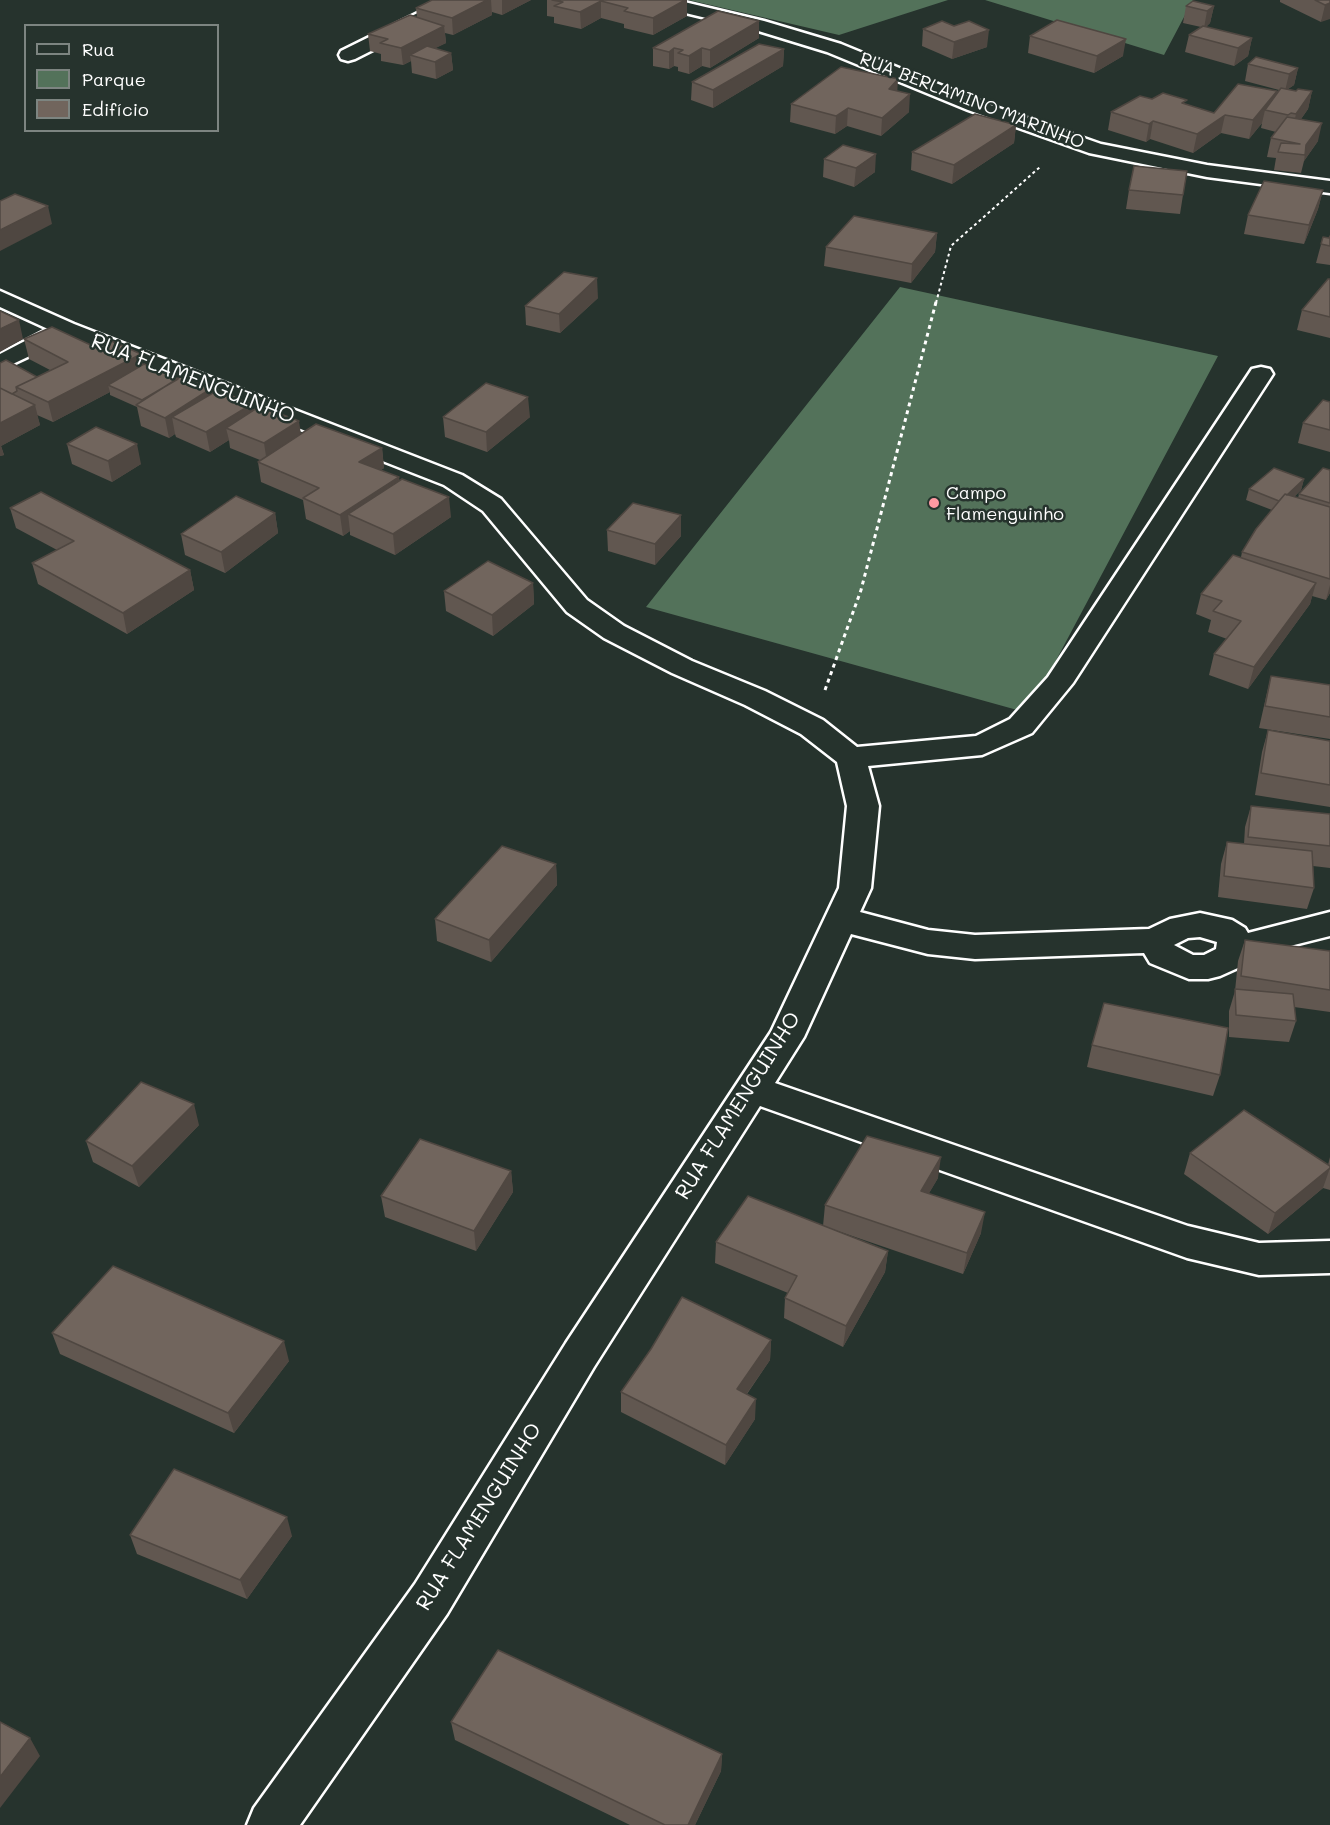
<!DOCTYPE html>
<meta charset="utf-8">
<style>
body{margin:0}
#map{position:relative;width:1330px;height:1825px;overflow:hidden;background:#26332d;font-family:Mali,sans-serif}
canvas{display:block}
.legend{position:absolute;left:24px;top:24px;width:195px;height:108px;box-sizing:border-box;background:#26332d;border:2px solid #7d8581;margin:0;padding:8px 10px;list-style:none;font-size:18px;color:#fff}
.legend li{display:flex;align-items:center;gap:12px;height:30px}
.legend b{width:30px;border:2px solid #7d8581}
</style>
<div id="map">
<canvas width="1330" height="1825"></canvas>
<ul class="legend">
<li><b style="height:8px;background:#26332d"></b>Rua</li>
<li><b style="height:16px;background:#53725a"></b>Parque</li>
<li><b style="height:16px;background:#71655d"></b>Edifício</li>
</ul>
</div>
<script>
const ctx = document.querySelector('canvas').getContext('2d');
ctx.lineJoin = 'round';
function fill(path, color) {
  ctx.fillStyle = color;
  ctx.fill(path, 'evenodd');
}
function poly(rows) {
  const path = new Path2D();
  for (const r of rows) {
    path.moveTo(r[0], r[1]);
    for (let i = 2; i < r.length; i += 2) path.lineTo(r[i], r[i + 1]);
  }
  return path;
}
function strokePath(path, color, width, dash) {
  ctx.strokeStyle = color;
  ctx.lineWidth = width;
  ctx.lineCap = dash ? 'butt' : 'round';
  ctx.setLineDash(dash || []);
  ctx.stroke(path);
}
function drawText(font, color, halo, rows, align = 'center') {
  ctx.font = font + ' Mali,sans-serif';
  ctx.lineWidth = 5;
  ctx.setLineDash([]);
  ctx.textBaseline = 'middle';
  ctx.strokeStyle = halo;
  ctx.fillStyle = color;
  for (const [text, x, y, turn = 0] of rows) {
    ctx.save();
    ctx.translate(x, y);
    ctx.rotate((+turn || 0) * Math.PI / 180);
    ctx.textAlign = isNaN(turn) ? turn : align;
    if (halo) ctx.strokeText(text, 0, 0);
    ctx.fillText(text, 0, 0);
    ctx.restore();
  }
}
fill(poly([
 [689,0,948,0,839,35],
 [985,0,1193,0,1164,55],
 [900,287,1218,356,1028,713,646,607]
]), '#53725a');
const street = poly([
 [444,0,467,0,464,4,355,59,348,61,341,59,339,55,341,51,444,0],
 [645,0,676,0,764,21,841,44,982,102,1101,144,1207,165,1330,181,1330,193,1207,177,1089,153,968,110,827,52,752,29,648,4,645,0],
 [0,291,74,324,462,475,501,499,587,600,624,626,692,661,765,691,823,720,857,747,976,736,1010,719,1048,677,1252,369,1261,367,1270,369,1273,374,1073,683,1032,733,982,755,868,766,879,806,871,888,860,912,928,930,975,935,1149,929,1170,919,1200,913,1232,920,1245,928,1248,933,1330,912,1330,936,1246,957,1240,967,1220,976,1208,979,1189,979,1150,963,1144,953,975,959,928,954,851,934,804,1037,775,1083,1188,1226,1259,1243,1330,1241,1330,1273,1259,1275,1187,1258,760,1106,594,1367,447,1614,300,1825,247,1825,254,1808,415,1584,566,1343,771,1032,839,888,847,806,837,762,801,734,745,705,672,673,604,638,567,612,483,511,444,485,68,338,0,370,0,354,48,329,0,307,0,291],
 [1200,937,1217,942,1216,949,1204,955,1193,955,1174,945,1188,938,1200,937]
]);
strokePath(street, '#fff', 5);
strokePath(poly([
 [936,303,951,246,1040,167]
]), '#fff', 2, [3, 3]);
strokePath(poly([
 [825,690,861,590,936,302]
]), '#fff', 3, [4, 4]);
fill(street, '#26332d');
fill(poly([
 [432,0,531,0,502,15,492,12,492,15,453,35,445,33,446,43,435,48,451,53,453,70,436,79,412,73,411,61,403,65,381,61,381,54,370,51,368,34,417,17,416,8],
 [547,0,687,0,687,16,653,35,624,28,624,24,601,18,581,29,554,23,554,17,547,16],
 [1280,0,1330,0,1321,22,1280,2],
 [1186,6,1214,6,1210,23,1206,27,1252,38,1248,56,1234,66,1185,52,1189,35,1201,27,1183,23],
 [759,21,759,38,710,68,702,66,689,74,678,71,678,67,674,66,669,69,653,66,653,48],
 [954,26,987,47,952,59,922,46,923,29],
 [1030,36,1123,56,1094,73,1028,53],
 [784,49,783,66,713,108,691,100,692,82],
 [1248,64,1298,68,1294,85,1288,89,1296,91,1312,91,1308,109,1301,119,1318,141,1304,161,1301,173,1274,170,1276,158,1267,157,1271,138,1276,132,1261,128,1262,123,1249,139,1221,133,1193,153,1150,139,1146,142,1108,130,1111,112,1152,99,1186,104,1214,113,1277,91,1276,94,1279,90,1245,81],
 [897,91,909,112,881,136,847,126,835,134,790,122,791,104],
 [1016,125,1014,143,952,184,911,170,912,152],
 [824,159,875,172,854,187,823,177],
 [1129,190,1183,195,1180,214,1126,209],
 [1323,190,1318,209,1304,244,1244,234,1248,215],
 [937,233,935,252,911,283,824,266,826,247],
 [1330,236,1330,265,1316,263,1323,237,1329,238],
 [1330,279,1330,338,1297,330,1302,310],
 [598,298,560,333,526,325,525,306],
 [24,339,95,347,213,393,301,434,382,448,384,468,381,470,400,481,451,517,395,555,350,535,350,531,343,536,306,519,303,500,261,482,258,462,260,460,230,448,229,440,210,452,176,437,175,434,169,438,141,426,137,407,110,395,110,392,53,422,37,415,40,425,1,446,4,455,0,456,0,363,37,377,50,370,29,359],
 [1330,402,1330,452,1298,443,1303,423],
 [443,417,530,417,487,452,445,437],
 [67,444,141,464,112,482,72,464],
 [1330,470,1330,593,1326,600,1312,596,1310,604,1248,689,1209,675,1214,654,1227,639,1208,632,1211,620,1196,614,1201,594,1241,557,1242,552,1272,510,1246,500,1249,489,1304,479,1301,490,1294,497,1298,498,1299,494],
 [10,508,190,570,194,590,127,634,38,584,32,563,57,550,16,528],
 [275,513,278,533,225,573,185,555,181,534],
 [607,530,681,536,655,565,608,551],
 [533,583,534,604,493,636,446,611,444,591],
 [1271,676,1330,685,1330,739,1259,728,1266,697],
 [1268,730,1330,741,1330,807,1255,795,1262,752],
 [1251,806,1330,814,1330,868,1313,866,1314,888,1307,909,1218,897,1221,864,1227,842,1244,844,1245,827],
 [556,864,557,885,491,962,437,941,435,919],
 [1245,940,1330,951,1330,1012,1294,1007,1296,1021,1289,1042,1229,1037,1229,1011,1235,991,1238,961],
 [1092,1045,1220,1075,1213,1096,1087,1067],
 [199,1125,139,1187,93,1162,86,1141],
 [1190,1153,1328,1165,1330,1157,1330,1190,1323,1188,1268,1234,1184,1174],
 [511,1171,513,1192,476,1251,385,1217,381,1196],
 [938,1178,929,1193,981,1233,963,1274,823,1226,825,1205],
 [716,1242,888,1251,885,1272,843,1347,784,1318,785,1298,788,1293,715,1263],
 [52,1333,289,1361,234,1433,60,1354],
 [771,1340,770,1360,747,1394,755,1419,725,1465,621,1412,621,1392],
 [130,1535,292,1536,247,1599,137,1554],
 [451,1722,722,1754,721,1771,695,1825,630,1825,455,1740]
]), '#615750');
fill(poly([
 [487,0,491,0,492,15,453,35,452,18],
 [502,0,531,0,502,15],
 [685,0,687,0,687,16,653,35,653,18],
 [601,1,601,18,581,29,580,12],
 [1330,3,1330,19,1321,22,1325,5],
 [1214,6,1210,23,1204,28,1207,11],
 [759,21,759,38,710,68,710,50],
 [444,26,446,43,418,57,410,55,411,61,403,65,401,48],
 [989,30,987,47,952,59,954,42],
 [1252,38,1248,56,1234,66,1238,48],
 [1126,39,1123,56,1094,73,1097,56],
 [674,48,674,66,669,69,669,52],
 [702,48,702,66,689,74,689,56],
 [784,49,783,66,713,108,713,90],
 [451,53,453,70,436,79,435,62],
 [1298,68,1294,85,1285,91,1289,74],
 [898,79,897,97,889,89],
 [1277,91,1273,109,1265,110,1262,123,1249,139,1253,120],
 [1312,91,1308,109,1292,132,1296,114],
 [910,94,909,112,881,136,882,118],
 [848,108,847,126,835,134,836,116],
 [1225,115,1221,133,1193,153,1197,134],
 [1153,121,1150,139,1146,142,1149,124],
 [1322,123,1318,141,1304,161,1306,145],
 [1016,125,1014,143,952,184,954,165],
 [876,154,875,172,854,187,856,168],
 [1323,190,1318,209,1304,244,1309,225],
 [48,206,52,224,0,251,0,230],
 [937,233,935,252,911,283,912,264],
 [597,278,598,298,560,333,559,314],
 [19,320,23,339,0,352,0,329],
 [141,354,145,374,108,385,110,392,53,422,48,402],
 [212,388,215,408,172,417,175,434,169,438,165,418],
 [528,397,530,417,487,452,486,432],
 [252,404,255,424,226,428,229,440,210,452,206,432],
 [35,405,40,425,1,446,4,455,0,456,0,423],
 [299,421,302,441,267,463,264,443],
 [137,444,141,464,112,482,108,461],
 [382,448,384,468,362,482,359,462],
 [399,477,402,498,348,514,350,531,343,536,340,515],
 [1304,479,1301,490,1277,512,1280,501],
 [449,497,451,517,395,555,393,534],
 [275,513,278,533,225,573,221,552],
 [681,515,681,536,655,565,655,544],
 [190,570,194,590,127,634,123,613],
 [533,583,534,604,493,636,492,615],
 [1316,583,1310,604,1248,689,1254,667],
 [1330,585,1330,593,1326,600],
 [556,864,557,885,491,962,489,940],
 [194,1104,199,1125,139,1187,132,1166],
 [941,1157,938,1178,918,1212,921,1191],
 [1330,1168,1323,1188,1268,1234,1275,1213],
 [511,1171,513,1192,476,1251,474,1231],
 [985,1212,981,1233,963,1274,967,1253],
 [888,1251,885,1272,843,1347,846,1326],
 [771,1340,770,1360,736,1409,737,1389],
 [284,1341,289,1361,234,1433,228,1413],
 [756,1399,755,1419,725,1465,726,1445],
 [287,1517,292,1536,247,1599,240,1580],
 [30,1738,40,1756,0,1808,0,1777],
 [722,1754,721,1771,695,1825,688,1825]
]), '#4f4741');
const building = poly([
 [432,0,487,0,452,18,416,8,432,0],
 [552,0,685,0,653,18,624,11,628,8,601,1,580,12,554,6,563,2,552,0],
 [1315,0,1330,0,1330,3,1325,5,1315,0],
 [1193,1,1214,6,1207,11,1186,6,1193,1],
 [718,11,759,21,710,50,702,48,689,56,678,53,683,50,674,48,669,52,653,48,718,11],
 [410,15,444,26,401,48,380,43,388,39,368,34,410,15],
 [1057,20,1126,39,1097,56,1030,36,1057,20],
 [942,21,954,26,969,21,989,30,954,42,923,29,942,21],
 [1203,26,1252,38,1238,48,1189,35,1203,26],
 [759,44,784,49,713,90,692,82,759,44],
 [427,46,451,53,435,62,410,55,427,46],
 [1256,57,1298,68,1289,74,1248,64,1256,57],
 [841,67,898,79,889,89,910,94,882,118,848,108,836,116,791,104,841,67],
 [1238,84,1277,91,1253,120,1225,115,1197,134,1153,121,1149,124,1111,112,1140,96,1152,99,1163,93,1187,100,1182,103,1214,113,1238,84],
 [1281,88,1296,91,1298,89,1312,91,1296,114,1291,113,1288,115,1265,110,1281,88],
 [975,114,1016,125,954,165,912,152,975,114],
 [1287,117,1322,123,1306,145,1305,155,1278,152,1281,143,1300,144,1271,138,1287,117],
 [843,145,876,154,856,168,824,159,843,145],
 [1134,166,1187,171,1183,195,1129,190,1134,166],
 [1264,181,1323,190,1309,225,1248,215,1264,181],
 [15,194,48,206,0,230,0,201,15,194],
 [854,216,937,233,912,264,826,247,854,216],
 [1330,236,1330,246,1321,244,1323,237,1329,238,1330,236],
 [564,272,597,278,559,314,525,306,564,272],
 [1328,279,1330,279,1330,317,1302,310,1328,279],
 [0,311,19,320,0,329,0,311],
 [52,327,95,347,109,340,141,354,48,402,16,387,68,362,24,339,52,327],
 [6,360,37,377,16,387,17,391,12,394,0,388,0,363,6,360],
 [144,364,178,379,142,400,108,385,144,364],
 [180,377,212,388,165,418,136,405,180,377],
 [486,383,528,397,486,432,443,417,486,383],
 [0,388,35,405,0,423,0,388],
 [218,390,252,404,206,432,172,417,218,390],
 [1323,400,1330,402,1330,430,1303,423,1323,400],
 [260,406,299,421,264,443,226,428,260,406],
 [316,424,382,448,359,462,399,477,340,515,303,498,319,488,258,462,316,424],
 [96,427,137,444,108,461,67,444,96,427],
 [1274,468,1304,479,1287,495,1285,494,1279,501,1249,489,1274,468],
 [1323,468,1330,470,1330,503,1299,494,1323,468],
 [402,479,449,497,393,534,348,514,402,479],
 [41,492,190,570,123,613,32,563,74,541,10,508,41,492],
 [1285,494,1330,507,1330,579,1242,552,1256,529,1285,494],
 [236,496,275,513,221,552,181,534,236,496],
 [633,503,681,515,655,544,607,530,633,503],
 [1233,555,1316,583,1254,667,1214,654,1241,621,1213,611,1222,601,1201,594,1233,555],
 [488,561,533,583,492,615,444,591,488,561],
 [1271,676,1330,685,1330,717,1265,706,1271,676],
 [1268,730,1330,741,1330,785,1261,773,1268,730],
 [1251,806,1330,814,1330,846,1248,837,1251,806],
 [1227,842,1312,851,1314,888,1224,876,1227,842],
 [502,846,556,864,489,940,435,919,502,846],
 [1245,940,1330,951,1330,990,1241,976,1245,940],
 [1235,989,1293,994,1296,1021,1236,1015,1235,989],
 [1104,1003,1228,1028,1220,1075,1092,1045,1104,1003],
 [141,1082,194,1104,132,1166,86,1141,141,1082],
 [1244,1110,1330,1166,1330,1168,1275,1213,1190,1153,1244,1110],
 [867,1136,941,1157,921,1191,985,1212,967,1253,825,1205,867,1136],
 [420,1139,511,1171,474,1231,381,1196,420,1139],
 [748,1196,888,1251,846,1326,785,1298,797,1276,716,1242,748,1196],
 [113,1266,284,1341,228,1413,52,1333,113,1266],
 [682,1297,771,1340,737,1389,756,1399,726,1445,621,1392,651,1349,682,1297],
 [174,1469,287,1517,240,1580,130,1535,174,1469],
 [498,1650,722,1754,688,1825,665,1825,451,1722,498,1650],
 [0,1722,30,1738,0,1777,0,1722]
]);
fill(building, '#71655d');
strokePath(building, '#4f4741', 1.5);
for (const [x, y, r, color] of [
 [934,503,6,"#ff9aa2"]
]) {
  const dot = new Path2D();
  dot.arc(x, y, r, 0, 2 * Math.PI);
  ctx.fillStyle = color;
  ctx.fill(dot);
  strokePath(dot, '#26332d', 2);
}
drawText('18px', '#fff', '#26332d', [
 ["RUA BERLAMINO MARINHO",972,101,21]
]);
drawText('18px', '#fff', '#26332d', [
 ["Campo",946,493],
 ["Flamenguinho",946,514]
], 'left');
drawText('21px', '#fff', '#26332d', [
 ["RUA FLAMENGUINHO",193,379,21],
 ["RUA FLAMENGUINHO",738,1106,-58],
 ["RUA FLAMENGUINHO",479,1517,-58]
]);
</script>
